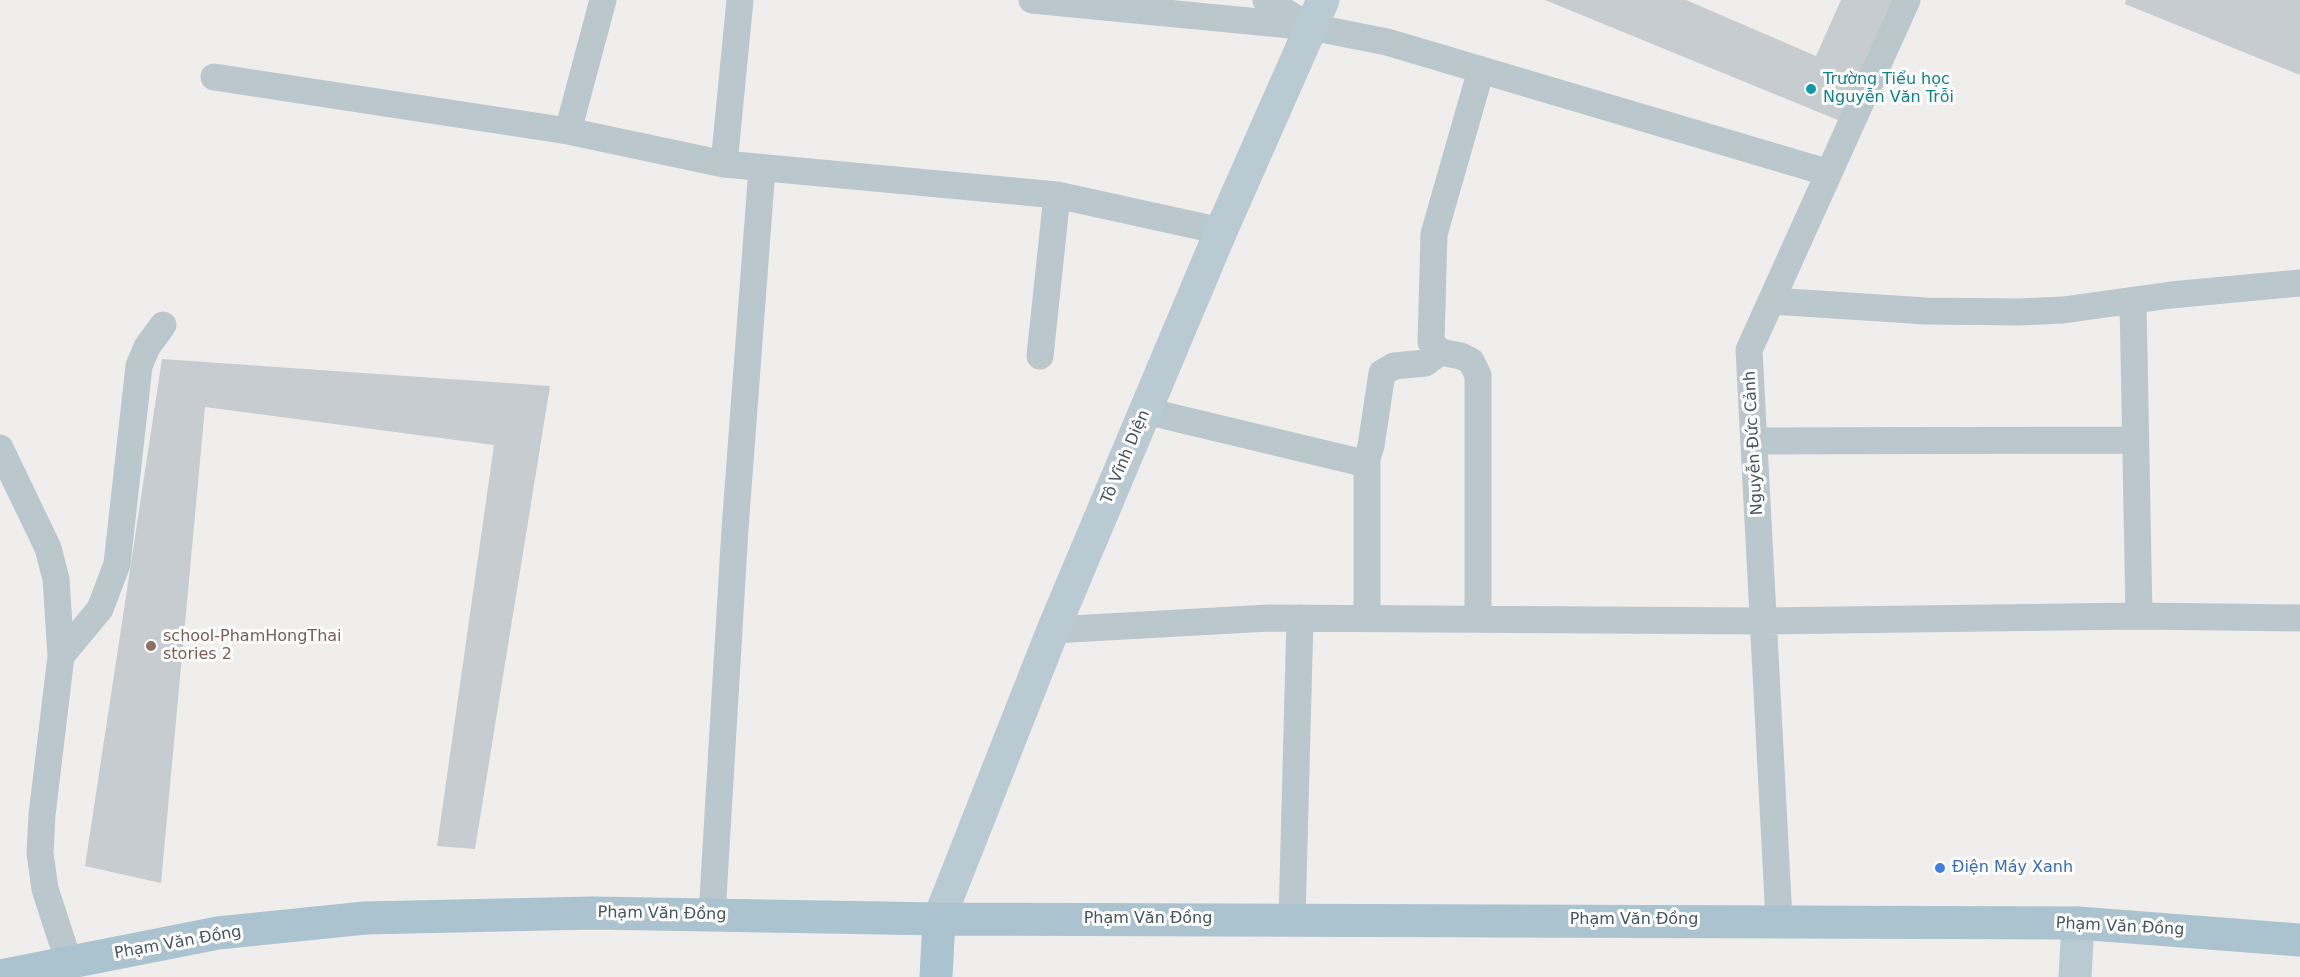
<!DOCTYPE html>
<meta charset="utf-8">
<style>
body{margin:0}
canvas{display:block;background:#f0eded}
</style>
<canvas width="2300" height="977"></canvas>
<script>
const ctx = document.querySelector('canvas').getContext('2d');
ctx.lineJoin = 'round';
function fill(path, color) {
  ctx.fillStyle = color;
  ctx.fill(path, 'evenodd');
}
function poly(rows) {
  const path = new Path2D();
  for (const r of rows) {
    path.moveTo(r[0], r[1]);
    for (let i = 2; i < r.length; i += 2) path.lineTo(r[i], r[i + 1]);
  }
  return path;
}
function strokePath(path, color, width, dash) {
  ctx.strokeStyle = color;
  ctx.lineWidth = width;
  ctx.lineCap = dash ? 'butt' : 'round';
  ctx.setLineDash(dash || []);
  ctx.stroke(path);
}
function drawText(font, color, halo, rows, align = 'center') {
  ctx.font = font + ' "DejaVu Sans",sans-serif';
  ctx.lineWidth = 6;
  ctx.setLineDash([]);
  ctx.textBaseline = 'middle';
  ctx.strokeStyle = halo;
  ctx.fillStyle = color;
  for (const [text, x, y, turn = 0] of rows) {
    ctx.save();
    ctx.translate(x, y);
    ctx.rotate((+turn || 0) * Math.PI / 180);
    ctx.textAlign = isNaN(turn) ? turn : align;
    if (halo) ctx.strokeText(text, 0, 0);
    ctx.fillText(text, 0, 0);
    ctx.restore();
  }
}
fill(poly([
 [1545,0,1686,0,1816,56,1841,0,1897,0,1845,123],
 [2126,0,2300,0,2300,75,2125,4],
 [162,359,550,386,475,849,437,846,494,445,205,407,161,883,85,866]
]), '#c7ccd0');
strokePath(poly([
 [1032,0,1311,27,1387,42,1829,173],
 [1266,0,1305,24],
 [214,77,568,131,724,164,1057,195,1221,231],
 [568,131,603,0],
 [724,164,740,0],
 [1772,301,1926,311,2019,312,2063,310,2171,295,2300,283],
 [2133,301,2139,616],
 [1040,356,1057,195],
 [1146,411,1359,462,1367,458,1371,446,1382,373,1394,366,1425,363,1440,352],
 [1754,441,2135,440],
 [0,448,48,548,56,579,61,656,42,815,40,853,45,889,69,963],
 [1367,458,1367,618],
 [1478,618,1478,375,1471,361,1461,356,1440,352,1431,342,1434,234,1481,70],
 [1053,630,1269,618,1762,621,2139,616,2300,618],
 [61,656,100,609,117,564,139,366,147,347,163,325],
 [712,915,735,529,762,168],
 [1292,920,1300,618],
 [1779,920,1749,350,1907,0]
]), '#bac8cd', 27);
strokePath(poly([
 [939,919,1053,630,1221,231,1323,0],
 [2075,977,2078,923]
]), '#b9cad3', 33);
strokePath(poly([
 [0,976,218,933,365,918,593,913,939,919,2078,923,2300,940],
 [936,977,939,919]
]), '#abc3ce', 33);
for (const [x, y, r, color] of [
 [1811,89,6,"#0f9aa8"],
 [151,646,6,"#8d6e63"],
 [1940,868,6,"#3f7fe0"]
]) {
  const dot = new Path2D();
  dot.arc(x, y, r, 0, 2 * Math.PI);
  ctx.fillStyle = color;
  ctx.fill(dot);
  strokePath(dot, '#fff', 2);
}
drawText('16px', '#0d838f', '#fff', [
 ["Trường Tiểu học",1823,80],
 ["Nguyễn Văn Trỗi",1823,98]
], 'left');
drawText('16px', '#44555b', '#fff', [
 ["Nguyễn Đức Cảnh",1754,443,-93],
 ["Tô Vĩnh Diện",1126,457,-67],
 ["Phạm Văn Đồng",662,914,1],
 ["Phạm Văn Đồng",1148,919],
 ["Phạm Văn Đồng",1634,920],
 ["Phạm Văn Đồng",2120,927,3],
 ["Phạm Văn Đồng",178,943,-10]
]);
drawText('16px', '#785e54', '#fff', [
 ["school-PhamHongThai",163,637],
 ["stories 2",163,655]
], 'left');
drawText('16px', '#366cbe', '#fff', [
 ["Điện Máy Xanh",1952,868]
], 'left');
</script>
